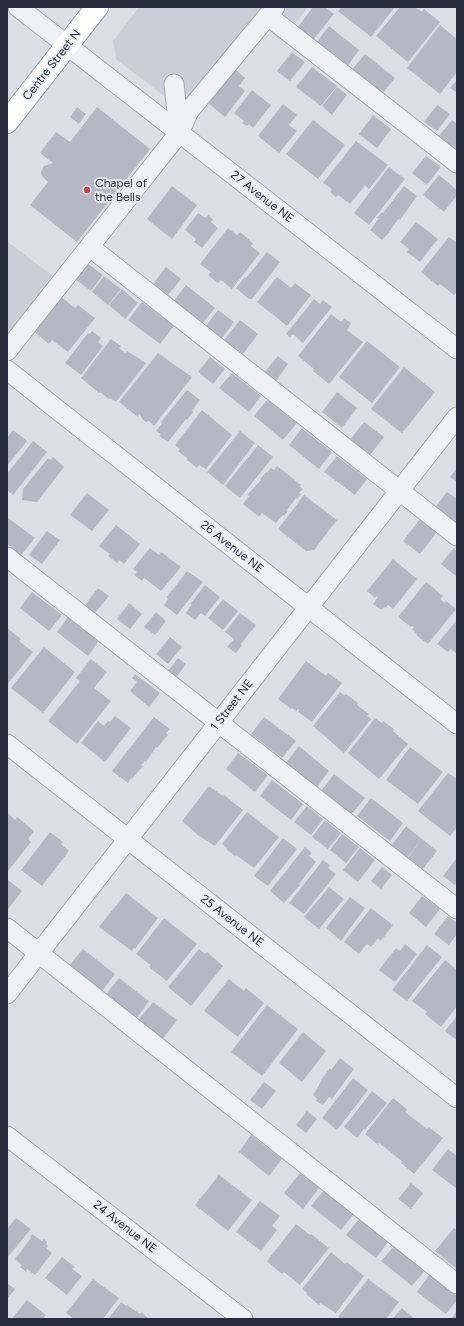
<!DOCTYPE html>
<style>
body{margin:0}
#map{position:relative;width:464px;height:1326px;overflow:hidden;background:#dbdfe5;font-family:Figtree,sans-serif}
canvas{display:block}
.frame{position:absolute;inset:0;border:8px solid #262c3b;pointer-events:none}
</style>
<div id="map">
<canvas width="464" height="1326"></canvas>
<div class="frame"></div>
</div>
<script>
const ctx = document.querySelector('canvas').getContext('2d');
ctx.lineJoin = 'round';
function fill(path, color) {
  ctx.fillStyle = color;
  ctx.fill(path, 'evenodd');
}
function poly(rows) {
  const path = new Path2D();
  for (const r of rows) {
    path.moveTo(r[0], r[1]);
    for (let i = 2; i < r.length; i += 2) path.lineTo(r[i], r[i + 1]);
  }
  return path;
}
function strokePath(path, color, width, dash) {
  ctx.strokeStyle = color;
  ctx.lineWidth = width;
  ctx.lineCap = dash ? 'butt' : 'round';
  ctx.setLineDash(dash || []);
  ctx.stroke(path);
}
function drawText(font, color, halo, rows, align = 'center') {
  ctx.font = font + ' Figtree,sans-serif';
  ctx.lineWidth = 3.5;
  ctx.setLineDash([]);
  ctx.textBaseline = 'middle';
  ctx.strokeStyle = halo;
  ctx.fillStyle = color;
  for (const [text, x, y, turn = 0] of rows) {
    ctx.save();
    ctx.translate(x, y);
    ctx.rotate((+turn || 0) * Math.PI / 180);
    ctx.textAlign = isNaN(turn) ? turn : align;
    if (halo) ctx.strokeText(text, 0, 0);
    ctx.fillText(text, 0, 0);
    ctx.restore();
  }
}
fill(poly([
 [139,7,308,7,282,41,266,29,195,120,116,59,113,41],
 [7,241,64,285,7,338]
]), '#caced7');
fill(poly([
 [313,7,325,7,334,14,314,39,298,27],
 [342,7,395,7,371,37,338,11],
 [400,7,415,7,422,12,424,9,440,22,408,62,376,36],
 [440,25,457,39,457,72,440,94,407,68],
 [329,26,359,50,347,67,316,43],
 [292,52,305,62,290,81,277,71],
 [365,54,395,78,382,94,351,71],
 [312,67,337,86,321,106,296,87],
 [236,70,245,78,239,86,245,91,225,117,208,103],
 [457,80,457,93,450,88],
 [337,87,347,95,332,115,322,106],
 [252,90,271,105,253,128,249,124,247,126,242,123,244,121,234,113],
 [283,104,297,115,289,125,297,131,279,153,258,136],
 [437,105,450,114,437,131,424,122],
 [77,107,86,114,79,124,70,117],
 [97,107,150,149,77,242,30,205,48,182,42,176,41,173,42,169,44,166,53,163,40,153,56,132,70,142],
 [373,115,391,129,377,148,359,134],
 [313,120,345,145,318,179,286,154],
 [452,120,457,124,457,148,455,151,438,137],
 [356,141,388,165,369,189,365,185,350,204,338,195,336,197,330,192,332,189,323,183],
 [426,156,441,167,427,185,412,173],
 [389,167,405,179,369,225,354,213],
 [439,175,457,190,457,195,444,212,423,195],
 [172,186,197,205,172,239,147,219],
 [404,186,417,196,400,220,399,218,389,232,390,232,382,240,370,230,379,218,377,218,382,212,383,213],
 [198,213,205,218,208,215,213,219,211,222,218,228,202,248,194,242,196,239,185,230],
 [416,222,438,239,420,262,407,252,409,249,400,242],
 [228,228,237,235,240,232,253,243,251,246,260,253,232,289,221,280,218,283,208,275,211,272,200,264],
 [449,237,457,243,457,292,454,295,440,284,438,286,421,272],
 [267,252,280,262,252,299,249,299,236,288,245,277,246,278],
 [87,263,103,275,91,291,75,279],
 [166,267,181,279,168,295,153,284],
 [104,276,121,289,108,305,92,292],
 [277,277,291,288,295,283,311,295,287,326,257,302],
 [186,285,215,308,202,324,173,302],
 [122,289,138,303,125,319,109,305],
 [60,296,75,308,78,305,95,318,68,352,52,340,49,344,33,331],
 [314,299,320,304,323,300,332,307,303,343,293,334,290,337,286,334],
 [142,302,174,326,160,344,128,320],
 [218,310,234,322,222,338,206,326],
 [331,314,341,322,344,318,351,323,347,330,363,342,329,384,313,371,314,369,298,356],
 [240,320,258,334,243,354,224,340],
 [92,331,101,338,98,342,103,346,81,375,65,363,88,333,89,334],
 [111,339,121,346,119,348,125,353,127,351,146,363,116,402,110,398,109,399,100,392,99,393,81,378],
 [367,341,400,367,372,403,339,377],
 [158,353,192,377,154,426,149,421,146,422,142,419,141,416,139,414,138,417,119,402],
 [278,356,288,364,275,382,264,373],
 [210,357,225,369,213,384,198,372],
 [404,367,435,392,402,433,371,409],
 [232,373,261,396,249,412,219,388],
 [187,390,200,400,192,411,193,412,187,420,186,419,168,442,159,436,161,434,156,431,162,423,161,422],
 [337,392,357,408,342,428,322,412],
 [267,400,297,423,283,440,254,416],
 [202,410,232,435,206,469,199,465,197,468,187,460,188,459,178,451,180,449,175,445],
 [364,422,384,437,370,455,350,440],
 [302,428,332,452,319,469,289,445],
 [13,430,27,441,7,466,7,438],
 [240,431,255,443,223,485,207,472],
 [33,441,47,452,13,495,7,490,7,474],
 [258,445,273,457,240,498,225,486],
 [337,456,367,479,355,495,324,472],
 [53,457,64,467,37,502,22,500,23,489,48,458,51,460],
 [277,466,301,485,300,487,303,489,299,493,301,494,297,499,296,498,287,510,288,511,284,516,283,515,276,523,262,513,259,517,243,504,249,496,247,495,261,480,260,479,266,472,267,473,271,468,274,470],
 [457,468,457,482,450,477],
 [447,492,457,499,457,523,436,506],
 [87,493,109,510,92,531,70,515],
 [304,495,337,520,314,550,306,551,278,529],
 [7,517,35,538,21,555,7,544],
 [420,519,437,532,420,554,403,541],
 [116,525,140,544,124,564,119,560,117,563,108,556,110,554,99,546],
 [47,531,60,540,42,564,29,555],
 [150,548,159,555,161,552,181,567,161,591,144,578,142,581,134,575,137,572,133,569],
 [454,548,457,551,457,577,441,564],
 [393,559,417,579,393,609,388,605,385,608,384,607,381,610,373,604,378,597,377,596,375,598,367,591],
 [187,571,203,582,177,615,164,605,168,599,167,597],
 [426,582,443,596,440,599,445,603,446,601,456,609,428,644,416,635,417,634,412,629,414,627,412,626,411,627,398,617],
 [205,585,220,597,205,616,201,613,195,620,186,613,191,605,190,604],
 [98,588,109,596,95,613,85,605],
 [32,592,62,615,49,631,20,608],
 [223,599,238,611,223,630,208,618],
 [129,603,142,614,130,629,117,619],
 [156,612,166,621,155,635,144,627],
 [240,613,256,625,241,644,242,645,236,653,227,647,234,639,225,632],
 [69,616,100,639,88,656,57,632],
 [457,620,457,654,451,649,448,652,437,644],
 [7,628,21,639,19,641,33,652,7,685],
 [170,637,182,647,168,664,156,654],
 [44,647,75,672,43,713,11,688],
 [178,658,186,664,176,678,168,671],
 [91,659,107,672,94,688,111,701,77,744,48,721,80,681,76,678],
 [306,661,326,676,328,673,342,683,312,722,298,712,299,710,298,709,296,711,292,708,291,709,278,699],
 [135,674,160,693,149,707,130,691,137,682,132,678],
 [340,692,344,695,346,694,358,703,357,705,369,714,367,716,371,719,344,753,313,726],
 [115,716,131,728,105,762,81,743,98,721,104,726,108,721,110,722],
 [154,717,170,729,166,733,168,735,157,748,156,747,146,762,145,761,141,765,143,766,132,779,131,778,128,783,112,771],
 [264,717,296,741,282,758,251,734],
 [375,718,382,723,383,721,394,729,393,731,408,744,379,779,348,753],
 [299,746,329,771,316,788,286,763],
 [410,747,443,772,418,804,386,780],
 [238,753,268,775,255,792,226,769],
 [448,773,457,779,457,827,450,836,418,811],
 [334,774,365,798,351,815,321,791],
 [272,780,303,804,291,820,260,796],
 [209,786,223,796,224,795,243,810,215,846,199,836,182,821],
 [371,798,403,823,390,841,357,816],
 [307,806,323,819,311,835,294,822],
 [7,812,15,820,17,817,34,831,28,839,31,842,7,872],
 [247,812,279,837,254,868,236,855,235,856,226,849,227,848,222,844],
 [325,820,341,833,328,849,312,837],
 [406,826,422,839,407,858,391,846],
 [50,832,63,842,61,844,69,851,42,886,21,870],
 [342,834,359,847,346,863,330,850],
 [283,838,297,849,268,886,254,876],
 [422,839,437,851,422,870,407,859],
 [305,847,312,853,309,856,316,862,299,884,300,885,284,903,270,891],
 [360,848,375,860,358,882,343,870],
 [456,859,457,882,455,885,443,876],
 [323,860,330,865,328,868,336,874,304,914,289,903],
 [382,867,392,875,381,889,371,881],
 [7,879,22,891,8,909,7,908],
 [329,887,344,899,319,929,304,917],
 [126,893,158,918,135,949,134,948,132,951,99,927],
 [422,896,440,909,426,927,409,913],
 [350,897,365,908,341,941,326,928],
 [371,908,393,925,381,941,378,938,371,947,367,944,359,954,344,942],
 [448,916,457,923,457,934,449,945,434,934],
 [164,918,197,944,167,981,149,967,151,965,136,954],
 [405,944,417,954,395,982,379,970,396,948,400,951],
 [427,945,442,957,407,1001,392,990],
 [83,949,115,974,102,991,69,966],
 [199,949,205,954,207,952,223,966,191,1006,168,987],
 [445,960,457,970,457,1006,441,1027,425,1014,427,1012,412,1001],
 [119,978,149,1001,136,1019,105,996],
 [229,979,244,991,246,988,264,1003,238,1037,204,1011],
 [153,1002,177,1020,162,1040,138,1020],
 [267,1005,298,1029,262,1076,231,1052],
 [457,1016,457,1040,445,1031],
 [303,1032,326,1051,302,1082,279,1063],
 [340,1058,354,1069,332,1099,329,1097,323,1105,316,1101,317,1099,313,1095,322,1080,321,1080,330,1068,331,1070],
 [353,1078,368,1090,337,1130,322,1118],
 [264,1082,276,1091,262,1109,250,1100],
 [372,1091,387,1103,365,1130,364,1129,357,1138,344,1127],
 [393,1098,407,1109,405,1112,427,1129,429,1127,443,1138,414,1174,401,1163,402,1161,379,1143,378,1145,365,1134],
 [307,1111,317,1119,306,1133,296,1125],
 [251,1135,282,1159,269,1176,239,1152],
 [448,1149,457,1156,457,1189,432,1170],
 [300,1173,319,1188,303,1209,284,1193],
 [219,1175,252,1200,228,1231,195,1205],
 [411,1183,423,1193,411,1209,398,1199],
 [324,1190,354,1214,341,1230,311,1206],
 [260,1201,280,1216,272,1226,277,1230,261,1251,236,1232],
 [16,1218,31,1229,7,1258,7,1229],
 [359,1219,388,1242,376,1258,346,1235],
 [296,1224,310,1235,311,1234,329,1248,300,1285,284,1272,282,1274,271,1265,267,1261],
 [454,1228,457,1230,457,1266,456,1268,435,1251],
 [32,1234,42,1241,44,1239,47,1242,46,1244,48,1246,46,1248,52,1253,35,1275,27,1269,26,1272,20,1267,22,1265,15,1259,31,1238,30,1237],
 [395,1245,426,1269,412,1286,381,1261],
 [331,1252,345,1264,347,1262,364,1276,336,1313,320,1303,319,1305,306,1294,307,1293,302,1289],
 [62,1257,75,1267,72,1269,82,1276,67,1295,45,1278],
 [429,1275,457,1296,457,1300,446,1314,417,1292],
 [93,1279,119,1298,103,1319,74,1319,66,1313],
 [368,1279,399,1302,386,1319,341,1319,338,1317],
 [7,1283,15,1289,7,1299],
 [27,1300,46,1315,43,1319,16,1319,13,1317],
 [121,1302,126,1306,127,1305,140,1314,141,1312,149,1319,108,1319],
 [402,1308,415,1319,392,1319],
 [457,1311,457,1319,451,1319]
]), '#b3b8c2');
const minor = poly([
 [18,7,457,349],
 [268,16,457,163],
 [174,84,179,132],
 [90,247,457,536],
 [7,351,179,133,189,111,275,7],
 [7,370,457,724],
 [7,557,457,909],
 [7,744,457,1098],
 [7,928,457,1284],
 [7,994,457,417],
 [7,1136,243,1319]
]);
const major = poly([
 [7,122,97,7]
]);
strokePath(minor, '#a1a6af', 21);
strokePath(major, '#9ba2b1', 24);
strokePath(minor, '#eef0f4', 19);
strokePath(major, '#fff', 22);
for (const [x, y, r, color] of [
 [87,190,4,"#c9424e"]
]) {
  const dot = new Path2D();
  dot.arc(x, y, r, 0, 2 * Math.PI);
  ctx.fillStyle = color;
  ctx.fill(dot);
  strokePath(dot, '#ebeef3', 1.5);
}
drawText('12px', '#262c3b', '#ebeef3', [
 ["Centre Street N",52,65,-52],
 ["27 Avenue NE",262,197,38],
 ["26 Avenue NE",232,547,38],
 ["1 Street NE",232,705,-52],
 ["25 Avenue NE",232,921,38],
 ["24 Avenue NE",125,1227,38]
]);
drawText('12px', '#262c3b', '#ebeef3', [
 ["Chapel of",95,183],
 ["the Bells",95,197]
], 'left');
</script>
